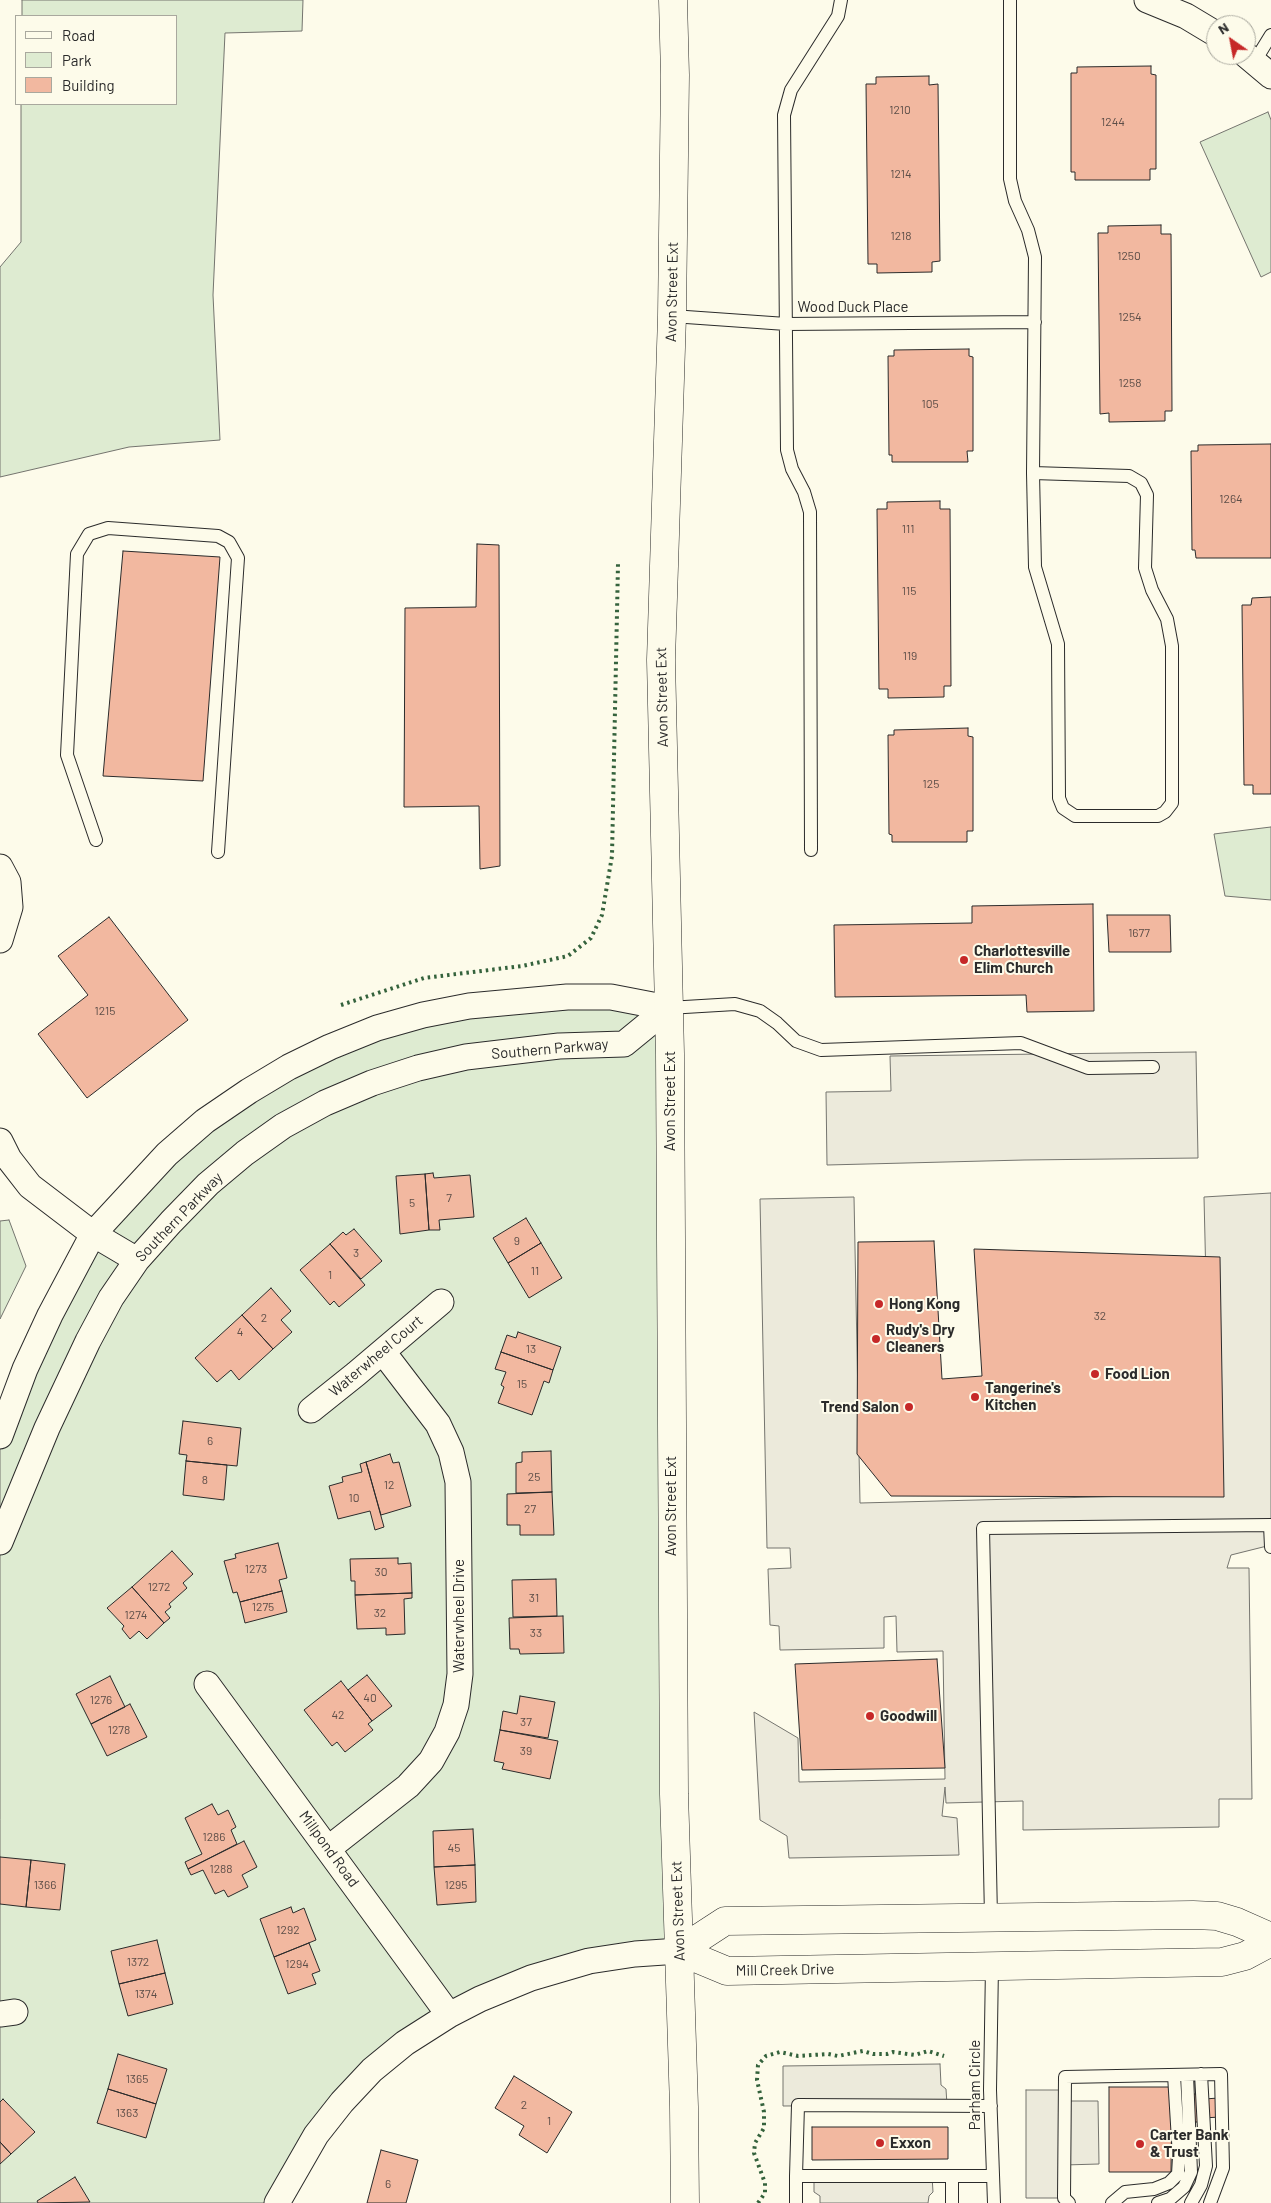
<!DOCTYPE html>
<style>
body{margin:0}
#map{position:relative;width:1271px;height:2203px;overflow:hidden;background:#fdfbea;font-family:Barlow,sans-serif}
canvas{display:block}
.legend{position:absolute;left:15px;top:15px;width:162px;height:90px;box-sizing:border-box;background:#fdfbea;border:1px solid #a9a89e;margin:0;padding:6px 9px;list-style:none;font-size:15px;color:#2b2b2b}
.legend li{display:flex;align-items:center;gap:10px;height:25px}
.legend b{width:25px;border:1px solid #a9a89e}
.north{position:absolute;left:1206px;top:15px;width:50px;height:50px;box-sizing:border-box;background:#fdfbea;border:1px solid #a9a89e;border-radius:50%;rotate:327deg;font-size:14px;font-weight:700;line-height:20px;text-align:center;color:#2b2b2b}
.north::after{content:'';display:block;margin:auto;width:18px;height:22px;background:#c62828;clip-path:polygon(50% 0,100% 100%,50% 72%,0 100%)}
</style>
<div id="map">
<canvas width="1271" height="2203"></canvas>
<ul class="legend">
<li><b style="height:6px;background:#fdfbea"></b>Road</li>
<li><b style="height:14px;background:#deebd1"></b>Park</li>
<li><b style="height:14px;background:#f2b8a0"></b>Building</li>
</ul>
<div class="north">N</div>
</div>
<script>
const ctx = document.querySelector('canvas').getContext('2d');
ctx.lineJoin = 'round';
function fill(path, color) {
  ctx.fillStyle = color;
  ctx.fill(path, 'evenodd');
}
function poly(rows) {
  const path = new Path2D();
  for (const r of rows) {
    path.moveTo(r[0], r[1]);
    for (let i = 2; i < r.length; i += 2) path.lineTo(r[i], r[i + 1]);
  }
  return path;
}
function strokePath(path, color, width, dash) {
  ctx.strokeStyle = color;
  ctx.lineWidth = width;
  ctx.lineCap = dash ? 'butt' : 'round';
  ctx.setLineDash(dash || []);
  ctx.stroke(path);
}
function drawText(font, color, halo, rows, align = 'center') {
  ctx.font = font + ' Barlow,sans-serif';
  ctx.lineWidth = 4;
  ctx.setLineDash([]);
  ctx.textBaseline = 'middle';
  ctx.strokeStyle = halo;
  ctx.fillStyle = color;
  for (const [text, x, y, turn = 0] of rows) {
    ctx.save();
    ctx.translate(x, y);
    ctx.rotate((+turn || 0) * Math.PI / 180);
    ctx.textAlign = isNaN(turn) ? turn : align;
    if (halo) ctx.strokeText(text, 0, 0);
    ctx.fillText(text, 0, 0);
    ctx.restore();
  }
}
const green = poly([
 [22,0,303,0,302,31,225,33,213,295,220,440,129,447,0,477,0,267,21,242,21,104,176,104,176,16,22,16,22,0],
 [1268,112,1271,120,1271,272,1261,277,1200,142,1268,112],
 [1271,827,1271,900,1225,896,1214,834,1271,827],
 [469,1006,668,1008,679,1951,589,1961,405,2043,277,2203,0,2203,0,1436,25,1369,137,1186,289,1067,469,1006],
 [9,1220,26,1266,0,1319,0,1221,9,1220]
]);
fill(green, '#deebd1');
strokePath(green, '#74746e', 1);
const parking = poly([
 [1196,1052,1198,1158,1024,1160,827,1165,826,1092,891,1091,890,1056,1196,1052],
 [1271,1193,1271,1545,1231,1555,1227,1568,1249,1568,1252,1799,1219,1799,1219,1827,1023,1830,1023,1801,946,1803,945,1787,942,1816,957,1818,959,1855,789,1858,787,1836,760,1820,754,1712,798,1738,799,1782,945,1779,943,1651,897,1652,896,1616,884,1617,884,1648,780,1650,779,1626,770,1625,768,1569,791,1568,790,1548,767,1548,760,1199,854,1197,860,1503,1211,1494,1204,1197,1271,1193],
 [940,2064,941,2085,946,2089,947,2105,783,2106,783,2066,940,2064],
 [1026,2090,1064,2090,1065,2101,1098,2101,1099,2164,1064,2165,1064,2198,1026,2198,1026,2090],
 [814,2176,932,2176,933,2192,929,2196,928,2203,820,2203,820,2196,814,2192,814,2176]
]);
fill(parking, '#eceadb');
strokePath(parking, '#74746e', 1);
const building = poly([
 [1151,66,1151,74,1156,75,1156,169,1150,169,1150,180,1075,180,1075,172,1071,172,1071,73,1077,73,1077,67,1151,66],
 [929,76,929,85,938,84,940,261,932,262,932,272,877,273,877,264,868,264,866,84,876,84,876,77,929,76],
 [1161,225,1161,234,1171,234,1172,411,1165,411,1165,421,1109,422,1109,413,1100,414,1098,233,1108,233,1108,226,1161,225],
 [969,349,969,356,973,357,973,451,967,451,968,462,892,462,892,455,889,455,888,356,894,356,894,350,969,349],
 [1271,444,1271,558,1196,558,1195,550,1192,550,1191,451,1198,451,1198,445,1271,444],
 [940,501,940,509,950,509,951,686,944,686,944,697,888,698,888,689,879,689,877,509,887,509,887,502,940,501],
 [477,544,499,545,500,866,480,869,479,806,404,807,405,608,476,607,477,544],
 [123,551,220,557,203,781,103,776,123,551],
 [1271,597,1271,794,1253,794,1253,785,1244,785,1242,605,1251,605,1252,598,1271,597],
 [968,728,968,736,973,737,973,831,967,831,967,842,892,842,892,835,889,834,888,735,894,735,894,730,968,728],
 [1093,904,1094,1011,1027,1012,1026,995,835,997,834,925,972,923,972,906,1093,904],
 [1107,915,1170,915,1171,952,1109,952,1107,915],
 [109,917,188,1020,87,1098,38,1034,88,995,58,956,109,917],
 [433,1173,434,1178,470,1175,474,1217,439,1220,440,1230,429,1230,425,1174,433,1173],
 [425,1174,429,1230,400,1234,396,1176,425,1174],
 [526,1218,541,1243,508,1263,493,1238,526,1218],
 [354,1229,382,1261,361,1279,330,1244,343,1232,346,1235,354,1229],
 [934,1241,942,1379,982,1376,974,1249,1220,1257,1224,1497,891,1496,857,1454,858,1242,934,1241],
 [541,1243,562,1278,529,1298,508,1263,541,1243],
 [330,1244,365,1285,339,1307,334,1301,330,1305,300,1270,330,1244],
 [271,1288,291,1311,281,1320,292,1332,273,1349,242,1315,271,1288],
 [242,1315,273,1349,239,1380,231,1370,217,1382,195,1358,242,1315],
 [518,1332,561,1347,553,1370,501,1352,507,1335,516,1338,518,1332],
 [501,1352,553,1370,549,1383,544,1381,532,1415,498,1403,504,1387,501,1385,506,1372,495,1369,501,1352],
 [183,1421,241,1428,237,1466,186,1461,187,1455,179,1454,183,1421],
 [551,1451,552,1492,516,1493,516,1463,522,1462,522,1452,551,1451],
 [390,1454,393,1463,399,1462,411,1506,381,1515,366,1462,390,1454],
 [186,1461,227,1465,224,1500,183,1495,186,1461],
 [366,1462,384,1527,375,1530,370,1511,338,1519,329,1486,343,1482,342,1477,362,1472,360,1464,366,1462],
 [552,1492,554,1535,520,1535,520,1525,507,1525,507,1494,552,1492],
 [278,1543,287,1578,279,1580,282,1591,240,1602,237,1592,233,1593,224,1561,236,1558,235,1554,278,1543],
 [172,1551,193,1574,183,1583,187,1588,169,1604,171,1607,165,1612,170,1618,164,1623,132,1587,172,1551],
 [398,1558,398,1564,411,1563,412,1593,355,1595,355,1581,351,1581,350,1559,398,1558],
 [556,1579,557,1616,513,1617,512,1580,556,1579],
 [132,1587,164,1623,147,1639,139,1631,130,1639,122,1629,124,1626,107,1608,132,1587],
 [282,1591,287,1612,245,1623,240,1602,282,1591],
 [412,1593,412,1598,404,1599,405,1634,386,1635,386,1628,357,1629,355,1595,412,1593],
 [563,1616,564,1653,520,1654,519,1649,510,1649,509,1618,563,1616],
 [937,1659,945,1768,802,1770,795,1664,937,1659],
 [367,1675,392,1706,372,1721,348,1690,367,1675],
 [110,1676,125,1707,91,1724,76,1694,110,1676],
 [341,1681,372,1721,368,1724,373,1730,345,1752,337,1742,332,1746,304,1710,341,1681],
 [520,1696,555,1702,548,1738,500,1730,503,1711,517,1714,520,1696],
 [130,1704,147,1737,107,1756,91,1724,130,1704],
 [500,1730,558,1741,550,1779,502,1769,504,1763,494,1761,500,1730],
 [212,1804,218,1815,228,1810,236,1827,231,1830,237,1844,188,1869,185,1862,202,1854,185,1818,212,1804],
 [473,1829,475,1865,434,1867,433,1831,473,1829],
 [244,1841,257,1867,242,1875,248,1887,228,1897,224,1890,215,1894,203,1870,191,1875,188,1869,244,1841],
 [0,1857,31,1860,26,1907,0,1904,0,1857],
 [31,1860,65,1864,60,1910,26,1907,31,1860],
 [475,1865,476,1902,437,1905,434,1867,475,1865],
 [291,1907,293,1913,304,1908,316,1940,274,1957,260,1919,291,1907],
 [157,1940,165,1973,119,1984,111,1951,157,1940],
 [309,1943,320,1971,312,1974,316,1984,288,1994,274,1957,309,1943],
 [165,1973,173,2004,128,2016,119,1984,165,1973],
 [118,2054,167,2069,156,2104,108,2089,118,2054],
 [514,2076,572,2112,547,2153,519,2135,524,2126,495,2108,514,2076],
 [1109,2087,1172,2087,1171,2172,1109,2172,1109,2087],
 [108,2089,156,2104,146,2138,97,2123,108,2089],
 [1181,2094,1204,2094,1204,2099,1219,2098,1220,2117,1203,2118,1203,2122,1181,2122,1181,2094],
 [3,2099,35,2132,11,2154,0,2142,0,2102,3,2099],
 [812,2127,948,2127,948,2159,812,2160,812,2127],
 [0,2142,11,2154,0,2164,0,2142],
 [381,2150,418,2160,406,2203,367,2203,381,2150],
 [75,2177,90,2202,38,2203,37,2201,75,2177]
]);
fill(building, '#f2b8a0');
strokePath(building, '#2b2b2b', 1);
const lane = poly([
 [1010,0,1010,179,1015,201,1028,230,1035,257,1033,473],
 [1255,61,1271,35],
 [672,316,786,324,1035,322],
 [1033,473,1129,476,1141,483,1147,495,1145,568,1152,590,1167,619,1172,646,1172,803,1165,812,1158,816,1075,816,1063,808,1059,798,1058,644,1035,567,1033,473],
 [96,840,67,755,77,554,89,534,108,528,218,536,229,542,238,558,218,852],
 [811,850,810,512,804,492,792,469,787,450,784,115,791,90,838,16,841,0],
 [668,1008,735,1004,760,1011,777,1023,796,1041,821,1050,1021,1043,1088,1068,1153,1067],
 [991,1917,983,1528,1270,1525,1271,1547],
 [992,1966,990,2090,994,2203],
 [796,2176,798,2105,991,2106],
 [952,2176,952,2203],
 [796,2203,796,2176,993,2176],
 [1069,2203,1064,2198,1065,2077,1221,2074,1223,2168,1210,2203],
 [1112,2203,1125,2192,1154,2189,1169,2183,1178,2174,1179,2157,1174,2075],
 [1158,2203,1170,2199,1184,2187,1191,2172,1187,2075],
 [1191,2203,1201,2185,1206,2166,1201,2074]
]);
const street = poly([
 [1147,0,1186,16,1216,34],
 [1246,55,1271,76],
 [0,867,8,882,10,907,0,940],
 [0,1141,9,1159,30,1186,93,1234,137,1260],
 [311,1410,356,1374,441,1302],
 [0,1436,25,1369,50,1315,93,1234,167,1154,205,1121,249,1091,289,1067,330,1047,377,1028,423,1015,469,1006,567,997,611,997,668,1008],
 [0,1542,47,1428,88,1341,111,1298,137,1260,171,1222,208,1184,245,1153,283,1126,325,1103,372,1083,418,1068,466,1057,559,1046,624,1044,668,1008],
 [207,1684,449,2015],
 [329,1848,408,1786,431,1761,447,1732,456,1705,460,1674,458,1482,451,1452,438,1424,383,1352],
 [0,2014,15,2012],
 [277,2203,316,2135,342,2102,372,2070,405,2043,449,2015,480,1999,531,1978,589,1961,635,1954,679,1951]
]);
const secondary = poly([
 [673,0,675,75,672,316,661,660,670,1054,674,1794,684,2107,685,2203],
 [679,1951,725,1921,1193,1915,1217,1916,1237,1922,1271,1937],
 [679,1951,727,1971,1222,1962,1245,1956,1271,1942]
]);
strokePath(lane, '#2b2b2b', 14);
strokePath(street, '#2b2b2b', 27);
strokePath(secondary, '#2b2b2b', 29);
strokePath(lane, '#fdfbea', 12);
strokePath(street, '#fdfbea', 25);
strokePath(secondary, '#fdfbea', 28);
strokePath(poly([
 [341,1005,424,978,522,966,568,956,591,938,602,915,612,856,618,564],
 [758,2203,765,2193,765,2183,754,2153,755,2143,764,2128,764,2112,757,2080,758,2065,766,2056,780,2052,798,2056,828,2054,838,2056,863,2051,873,2054,887,2054,893,2052,915,2055,928,2051,944,2056]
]), '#34623c', 4, [2.5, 4]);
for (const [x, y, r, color] of [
 [964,960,5,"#c62828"],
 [879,1304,5,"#c62828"],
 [876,1339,5,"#c62828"],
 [1095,1374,5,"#c62828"],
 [975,1397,5,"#c62828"],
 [909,1407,5,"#c62828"],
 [870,1716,5,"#c62828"],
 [880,2143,5,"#c62828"],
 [1140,2144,5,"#c62828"]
]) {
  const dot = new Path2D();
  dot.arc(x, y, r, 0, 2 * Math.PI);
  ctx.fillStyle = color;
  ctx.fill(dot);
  strokePath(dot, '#fdfbea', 2);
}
drawText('12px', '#5d4e48', null, [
 ["1210",900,110],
 ["1244",1113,122],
 ["1214",901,174],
 ["1218",901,236],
 ["1250",1129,256],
 ["1254",1130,317],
 ["1258",1130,383],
 ["105",930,404],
 ["1264",1231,499],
 ["111",908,529],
 ["115",909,591],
 ["119",910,656],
 ["125",931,784],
 ["1677",1139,933],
 ["1215",105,1011],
 ["7",449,1198],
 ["5",412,1203],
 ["9",517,1241],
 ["3",356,1253],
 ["11",535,1271],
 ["1",330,1275],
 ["32",1100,1316],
 ["2",264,1318],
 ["4",240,1332],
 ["13",531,1349],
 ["15",522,1384],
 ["6",210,1441],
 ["25",534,1477],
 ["8",205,1480],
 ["12",389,1485],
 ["10",354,1498],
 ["27",530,1509],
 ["1273",256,1569],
 ["30",381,1572],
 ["1272",159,1587],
 ["31",534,1598],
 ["1275",263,1607],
 ["32",380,1613],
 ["1274",136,1615],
 ["33",536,1633],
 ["40",370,1698],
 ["1276",101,1700],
 ["42",338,1715],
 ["37",526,1722],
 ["1278",119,1730],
 ["39",526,1751],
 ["1286",214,1837],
 ["45",454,1848],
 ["1288",221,1869],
 ["1366",45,1885],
 ["1295",456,1885],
 ["1292",288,1930],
 ["1372",138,1962],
 ["1294",297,1964],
 ["1374",146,1994],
 ["1365",137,2079],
 ["2",524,2105],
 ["1363",127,2113],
 ["1",549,2121],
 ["6",388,2184]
]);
drawText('15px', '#2b2b2b', '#fdfbea', [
 ["Avon Street Ext",672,292,-89],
 ["Wood Duck Place",853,307],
 ["Avon Street Ext",662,697,-91],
 ["Southern Parkway",550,1049,-5],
 ["Avon Street Ext",670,1101,-90],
 ["Southern Parkway",179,1217,-46],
 ["Waterwheel Court",376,1356,-40],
 ["Avon Street Ext",671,1506,-90],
 ["Waterwheel Drive",459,1616,-90],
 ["Millpond Road",329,1849,54],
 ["Avon Street Ext",678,1911,-92],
 ["Mill Creek Drive",785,1970,-1],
 ["Parham Circle",975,2085,-90]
]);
drawText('bold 15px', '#2b2b2b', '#fdfbea', [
 ["Charlottesville",974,951],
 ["Elim Church",974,968],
 ["Hong Kong",889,1304],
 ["Rudy's Dry",886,1330],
 ["Cleaners",886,1347],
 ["Food Lion",1105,1374],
 ["Tangerine's",985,1388],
 ["Kitchen",985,1405],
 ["Trend Salon",899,1407,"right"],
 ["Goodwill",880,1716],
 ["Carter Bank",1150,2135],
 ["& Trust",1150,2152],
 ["Exxon",890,2143]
], 'left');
</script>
